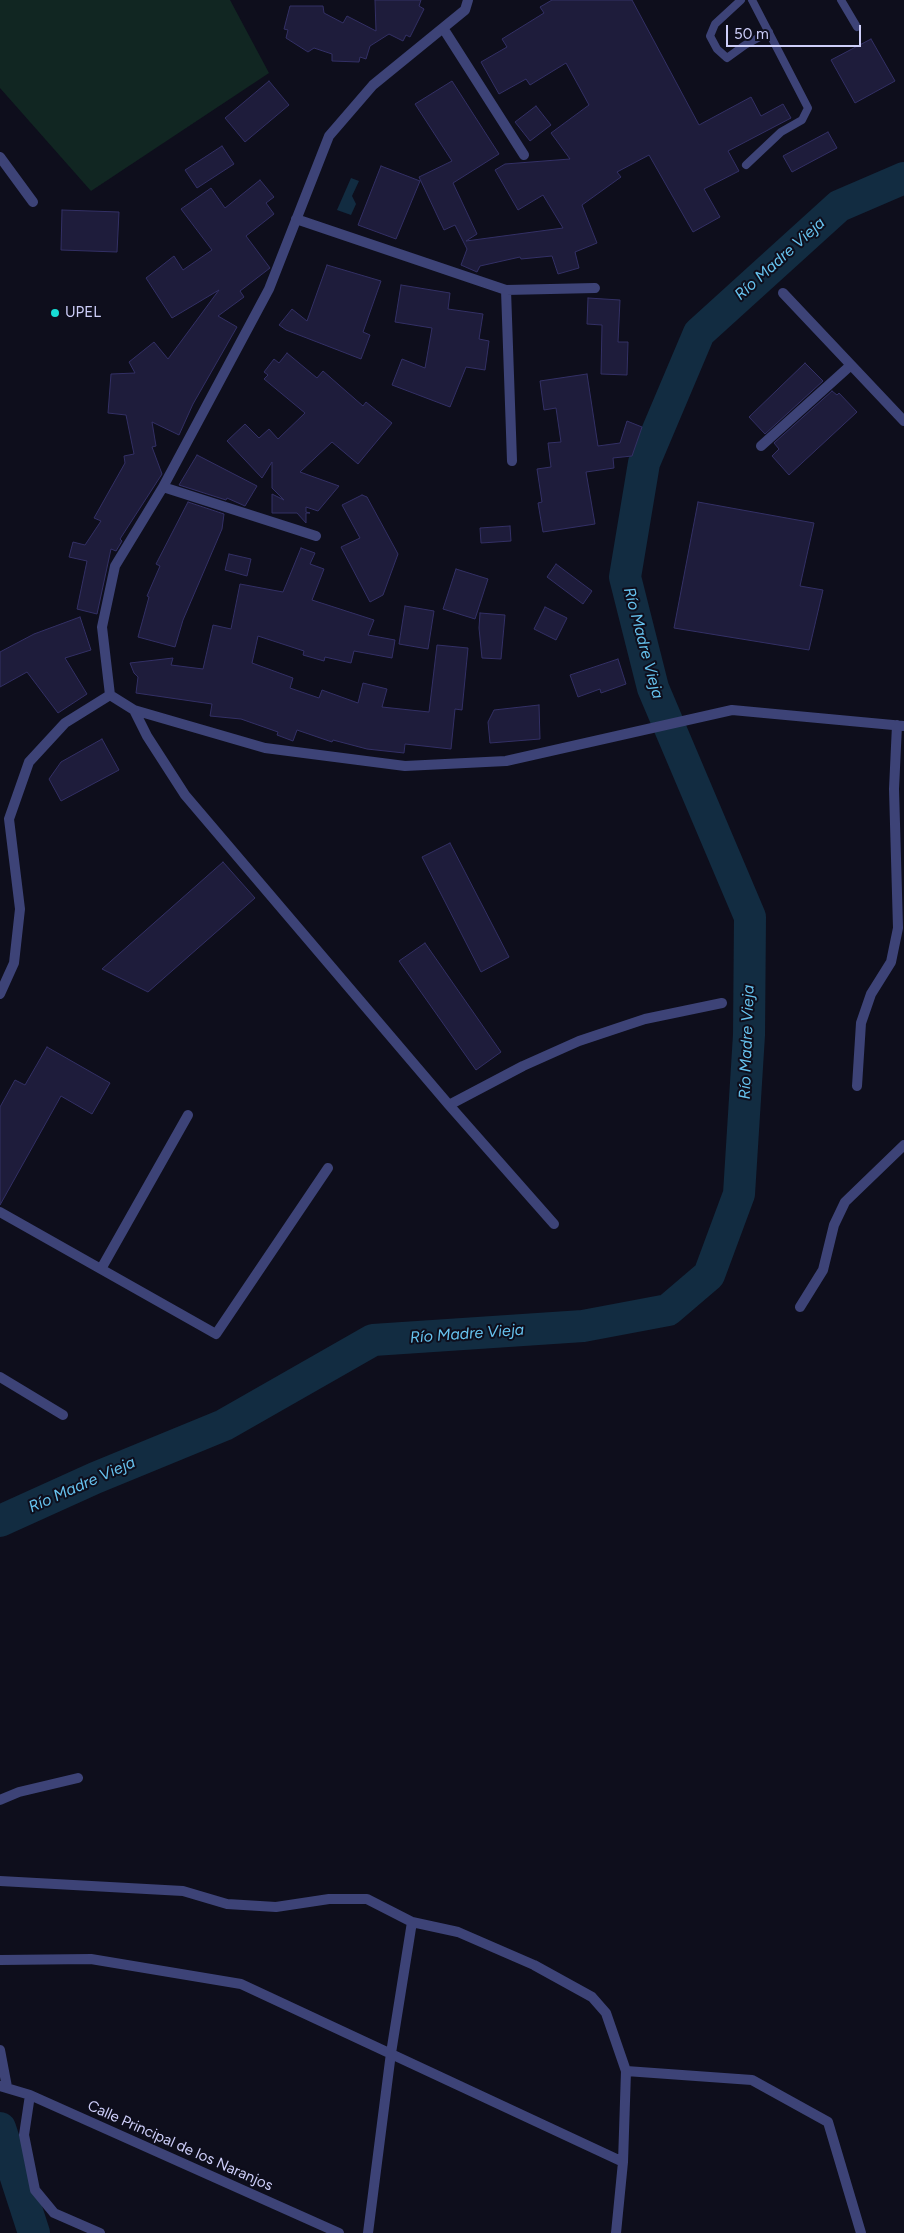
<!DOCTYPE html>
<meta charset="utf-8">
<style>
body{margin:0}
#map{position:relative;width:904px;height:2233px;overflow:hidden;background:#0e0e1c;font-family:Figtree,sans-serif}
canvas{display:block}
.scale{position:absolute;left:726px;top:25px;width:135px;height:22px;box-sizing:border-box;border:2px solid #cecffa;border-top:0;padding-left:6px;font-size:15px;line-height:18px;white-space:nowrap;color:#cecffa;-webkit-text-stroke:4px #0e0e1c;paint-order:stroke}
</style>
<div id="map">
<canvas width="904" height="2233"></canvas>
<div class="scale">50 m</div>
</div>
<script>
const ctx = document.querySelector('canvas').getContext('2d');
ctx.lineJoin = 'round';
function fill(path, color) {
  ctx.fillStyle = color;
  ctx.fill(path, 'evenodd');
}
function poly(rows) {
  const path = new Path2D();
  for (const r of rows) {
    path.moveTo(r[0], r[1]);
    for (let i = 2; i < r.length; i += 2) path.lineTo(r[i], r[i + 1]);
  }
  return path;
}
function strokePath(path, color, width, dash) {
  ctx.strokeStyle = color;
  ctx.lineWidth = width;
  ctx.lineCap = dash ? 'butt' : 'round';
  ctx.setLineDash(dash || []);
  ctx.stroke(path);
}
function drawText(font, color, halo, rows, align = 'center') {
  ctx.font = font + ' Figtree,sans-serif';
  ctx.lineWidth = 4;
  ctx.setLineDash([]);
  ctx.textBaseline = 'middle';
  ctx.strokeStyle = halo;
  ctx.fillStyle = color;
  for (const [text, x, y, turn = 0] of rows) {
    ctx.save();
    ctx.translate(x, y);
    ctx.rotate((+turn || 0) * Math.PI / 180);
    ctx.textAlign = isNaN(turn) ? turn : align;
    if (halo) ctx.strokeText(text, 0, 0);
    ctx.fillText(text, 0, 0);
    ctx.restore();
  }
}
fill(poly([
 [0,0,230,0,269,73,91,191,0,88]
]), '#112622');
fill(poly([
 [351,178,359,181,352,196,356,204,351,215,337,210]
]), '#122c41');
strokePath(poly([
 [0,1521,95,1478,224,1425,373,1340,583,1326,668,1310,709,1275,739,1194,749,1035,750,917,653,688,625,577,644,463,699,333,839,206,904,178],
 [0,2128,34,2233]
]), '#122c41', 32);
const building = poly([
 [375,0,421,0,419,6,424,9,410,37,406,35,403,41,389,34,370,46,366,59,360,57,359,62,332,61,332,54,314,48,308,52,286,38,288,30,284,29,290,6,323,6,324,13,343,23,347,16,376,31,375,0],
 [552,0,632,0,699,125,751,97,761,116,783,104,791,118,728,151,739,171,704,189,720,217,693,232,649,155,617,172,621,177,582,205,597,243,575,252,579,268,558,274,552,256,521,259,520,257,480,266,477,272,461,265,467,249,455,225,444,230,419,177,452,161,415,104,452,81,499,154,453,183,477,234,466,241,563,228,543,195,518,210,495,170,505,164,570,159,551,133,589,105,566,63,530,85,526,79,499,94,481,62,507,47,502,39,544,13,540,7,552,0],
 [871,39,895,81,855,103,831,60,871,39],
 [269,81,289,105,245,142,225,118,269,81],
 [536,106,551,125,530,141,515,122,536,106],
 [828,132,837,148,792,172,783,156,828,132],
 [222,146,234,164,197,188,185,170,222,146],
 [381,166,420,181,396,239,358,225,381,166],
 [260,180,274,197,266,203,274,214,246,236,270,268,240,291,244,297,218,316,237,327,193,404,179,435,152,422,156,446,152,447,162,474,120,539,122,541,116,551,111,549,97,614,77,609,87,561,69,557,73,542,85,545,101,521,94,518,125,463,124,456,134,454,126,415,108,413,111,374,135,373,129,362,154,342,168,359,219,290,172,318,146,278,174,256,183,270,212,250,181,209,211,188,225,208,260,180],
 [62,210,119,212,117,252,61,250,62,210],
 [327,265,381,281,363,332,370,335,361,359,286,330,279,325,292,309,307,321,327,265],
 [401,285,450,293,448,309,483,314,479,339,489,341,485,370,466,367,450,407,392,385,402,359,425,368,432,328,395,322,401,285],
 [588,298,620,300,618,342,628,342,627,375,601,374,602,325,587,324,588,298],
 [287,353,317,378,323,371,363,406,366,402,392,423,358,464,332,442,300,472,339,486,318,511,306,507,306,512,310,513,306,513,306,523,297,513,272,513,272,494,284,500,272,488,272,462,262,478,227,441,245,424,259,438,269,429,278,439,305,413,264,379,268,375,264,372,274,359,279,363,287,353],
 [805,363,823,381,765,434,749,417,805,363],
 [587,374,598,446,620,443,627,421,642,427,632,456,613,458,614,468,586,472,595,524,543,532,538,503,542,502,537,469,551,467,548,443,561,442,556,408,544,410,540,381,587,374],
 [832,391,837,395,839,393,857,412,789,475,772,456,779,449,774,443,832,391],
 [197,455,257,486,245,506,227,498,226,500,179,485,197,455],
 [362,495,367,497,398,554,383,595,370,602,341,547,360,538,342,505,362,495],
 [188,502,224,514,222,529,183,620,175,647,138,637,149,597,147,596,160,566,156,564,188,502],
 [698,502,814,523,800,586,823,590,809,650,674,628,698,502],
 [510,526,511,541,481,543,480,528,510,526],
 [301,548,315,553,310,564,324,569,312,600,374,620,368,635,395,640,392,658,354,651,351,663,325,657,324,661,303,655,304,651,258,636,252,663,293,678,290,688,319,698,322,690,358,703,363,683,387,689,382,707,429,712,437,645,468,648,462,710,455,709,451,749,405,744,404,753,367,749,333,740,332,742,297,730,293,741,277,735,278,732,241,719,210,716,212,704,136,693,138,677,134,673,130,663,173,658,171,665,203,669,213,625,231,629,240,584,283,592,301,548],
 [229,554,251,559,247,576,225,570,229,554],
 [556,564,592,591,583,604,547,577,556,564],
 [456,569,488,579,475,619,443,609,456,569],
 [405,606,434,611,428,649,399,644,405,606],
 [545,607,567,618,556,640,534,629,545,607],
 [480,613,505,615,501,659,482,658,479,628,480,613],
 [80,617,91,650,65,658,87,694,58,713,27,672,0,687,0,652,34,634,80,617],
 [618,659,626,684,601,693,600,689,578,697,570,675,618,659],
 [539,705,540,739,490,743,488,722,494,710,539,705],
 [102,739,119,770,61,801,49,779,61,762,102,739],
 [450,843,509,957,481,972,422,857,450,843],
 [223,862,255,898,148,992,102,969,223,862],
 [425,943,501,1052,476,1070,399,961,425,943],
 [47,1047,110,1083,92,1114,61,1096,0,1205,0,1107,15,1080,25,1085,47,1047]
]);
fill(building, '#1e1c3b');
strokePath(building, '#333065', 1);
strokePath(poly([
 [741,0,715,24,710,36,717,49,727,58,745,45,769,32],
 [841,0,857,27],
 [746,165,781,132,802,120,808,108,752,0]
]), '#3d4377', 8);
strokePath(poly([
 [468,0,465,10,373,85,329,136,269,289,163,487,115,566,102,627,110,695,134,710,265,748,405,766,506,761,732,710,904,726],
 [443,28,524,155],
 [0,157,33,202],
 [296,219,506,290,595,288],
 [506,290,512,461],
 [783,293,904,421],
 [761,446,851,365],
 [163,487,316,536],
 [134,710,147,736,185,795,449,1105,554,1224],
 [0,994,14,963,20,909,9,819,29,762,65,723,110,695],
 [857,1086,861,1023,871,994,891,962,898,928,894,789,897,725],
 [449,1105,523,1066,579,1041,645,1019,722,1003],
 [0,1212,216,1334,328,1168],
 [101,1269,188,1115],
 [800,1307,823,1270,834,1225,845,1202,904,1145],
 [0,1377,63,1415],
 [0,1800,19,1792,78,1778],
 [0,1881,183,1891,227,1904,276,1907,329,1899,367,1899,412,1922,458,1932,534,1965,592,1997,606,2013,626,2071,623,2162,616,2233],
 [0,1960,91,1959,241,1984,623,2162],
 [0,2050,7,2087],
 [626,2071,752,2080,828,2122,861,2233],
 [0,2086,30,2095,339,2233],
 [30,2095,24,2135,35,2190,54,2213,100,2233],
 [368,2233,391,2053,412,1922]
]), '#3d4377', 10);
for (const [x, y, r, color] of [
 [55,313,5,"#17ddd5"]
]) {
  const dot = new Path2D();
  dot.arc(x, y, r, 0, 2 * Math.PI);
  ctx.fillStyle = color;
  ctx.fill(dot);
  strokePath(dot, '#0e0e1c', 2);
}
drawText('15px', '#cecffa', '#0e0e1c', [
 ["UPEL",65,313]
], 'left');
drawText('15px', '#cecffa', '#0e0e1c', [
 ["Calle Principal de los Naranjos",180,2146,24]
]);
drawText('italic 16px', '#67c3ef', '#0e0e1c', [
 ["Río Madre Vieja",780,259,-42],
 ["Río Madre Vieja",643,643,75],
 ["Río Madre Vieja",747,1042,-88],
 ["Río Madre Vieja",467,1334,-4],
 ["Río Madre Vieja",82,1485,-24]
]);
</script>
